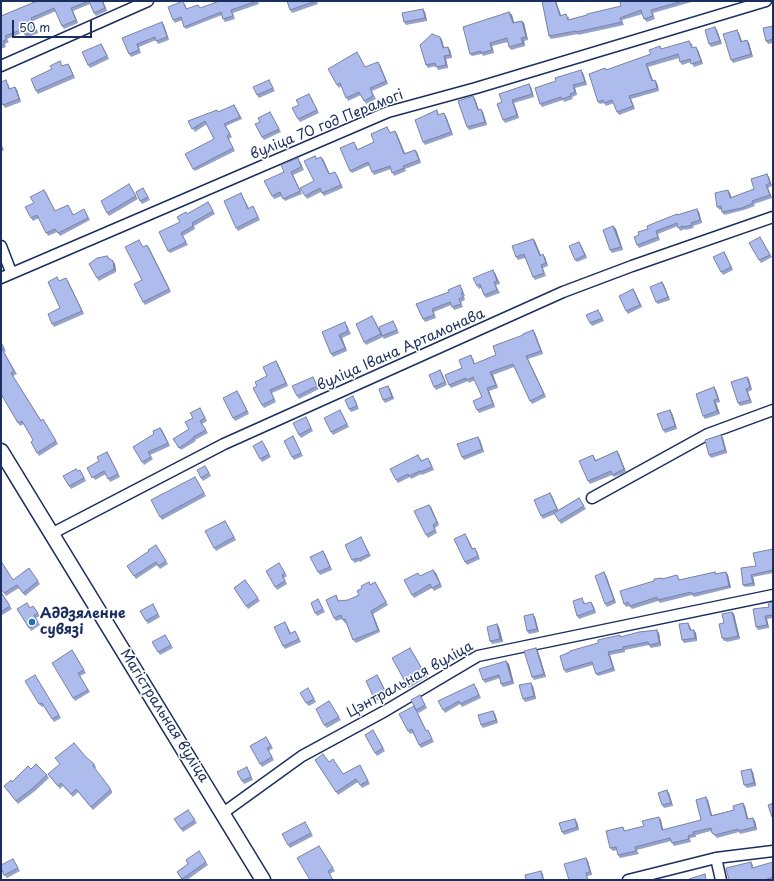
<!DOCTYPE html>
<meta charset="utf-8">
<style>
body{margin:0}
#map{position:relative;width:774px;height:881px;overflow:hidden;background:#fff;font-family:"Playpen Sans",sans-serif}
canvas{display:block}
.frame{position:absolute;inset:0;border:2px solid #1b2f5e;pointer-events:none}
.scale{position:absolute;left:12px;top:20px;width:80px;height:18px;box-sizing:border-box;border:2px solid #1b2f5e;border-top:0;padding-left:5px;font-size:12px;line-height:14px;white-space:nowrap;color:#1b2f5e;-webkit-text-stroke:3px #fff;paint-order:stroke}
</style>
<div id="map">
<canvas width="774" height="881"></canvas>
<div class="frame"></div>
<div class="scale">50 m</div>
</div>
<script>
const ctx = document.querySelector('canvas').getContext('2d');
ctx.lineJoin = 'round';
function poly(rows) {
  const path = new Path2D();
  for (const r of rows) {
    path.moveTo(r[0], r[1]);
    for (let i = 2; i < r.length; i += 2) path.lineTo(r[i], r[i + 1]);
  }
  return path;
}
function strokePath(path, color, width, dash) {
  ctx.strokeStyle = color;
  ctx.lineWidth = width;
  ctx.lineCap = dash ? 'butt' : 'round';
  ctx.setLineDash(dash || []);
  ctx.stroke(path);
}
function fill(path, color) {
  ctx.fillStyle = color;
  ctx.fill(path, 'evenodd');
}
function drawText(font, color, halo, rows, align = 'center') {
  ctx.font = font + ' "Playpen Sans",sans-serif';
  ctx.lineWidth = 3;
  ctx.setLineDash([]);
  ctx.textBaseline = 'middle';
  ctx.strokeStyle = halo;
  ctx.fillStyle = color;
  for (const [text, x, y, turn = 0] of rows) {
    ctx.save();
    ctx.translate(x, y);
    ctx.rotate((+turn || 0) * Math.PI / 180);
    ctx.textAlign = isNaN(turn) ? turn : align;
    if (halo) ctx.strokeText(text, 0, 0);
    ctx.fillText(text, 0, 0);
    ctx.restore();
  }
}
const street = poly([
 [1,66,148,1],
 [1,246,11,272],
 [1,278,388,112,476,88,766,1],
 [592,498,708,434,773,410],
 [51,534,224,444,563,292,632,266,773,217],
 [223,813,302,756,385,711,478,656,773,595],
 [716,858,721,880],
 [628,880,716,858,773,851]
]);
const secondary = poly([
 [1,451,263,880]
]);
strokePath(street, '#1b2f5e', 13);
strokePath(secondary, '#1b2f5e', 17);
strokePath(street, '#fff', 10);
strokePath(secondary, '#fff', 14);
fill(poly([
 [37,1,103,1,107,11,96,16,94,13,90,4,73,11,78,23,64,29,62,26,56,11,33,21,38,33,27,38,24,32,7,39,9,42,5,44,6,47,1,49,1,16],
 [258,1,259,4,233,13,235,19,225,22,223,19,222,15,186,29,184,27,182,20,175,23,173,20,185,4,187,9,201,8],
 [287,1,317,1,318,4,292,13,290,10],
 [542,1,556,1,561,15,569,17,569,20,621,6,624,1,695,1,653,13,655,19,647,22,644,19,643,14,622,20,624,25,578,35,578,34,551,39,549,36],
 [425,12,427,21,406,25,404,22],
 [509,12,512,15,514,22,522,21,524,23,528,40,524,41,525,46,511,50,509,47,508,42,492,46,494,53,483,56,482,54,472,56,470,54],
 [164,25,169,40,158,44,156,40,139,47,141,53,131,57,129,54,122,38],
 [773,26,773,43,768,44,766,41],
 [717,30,722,44,711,47,709,44],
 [739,33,742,41,747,40,749,43,753,57,733,63,731,60],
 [440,37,442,40,444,48,448,47,450,50,452,58,446,59,448,68,438,70,436,66,428,68,426,65],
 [689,41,692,44,693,48,698,50,703,64,694,67,691,62,682,65,680,62,679,58,648,67,653,80,657,83,659,91,631,99,635,109,619,115,617,112,614,103,606,106,604,103,600,104,598,102,605,68,607,70,651,54,662,49],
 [101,44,103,47,109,59,90,68,88,65],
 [359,55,365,67,380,65,388,84,372,91,376,99,366,104,361,95,348,101,341,86,339,88,337,85],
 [60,61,62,66,68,64,70,67,75,78,38,94,36,91,52,69],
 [581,70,583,73,587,85,575,88,577,95,572,97,573,99,564,102,563,100,542,107,540,104,556,81],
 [269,80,275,91,259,98,257,95],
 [8,83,10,89,15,87,17,90,21,102,5,108,3,105],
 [531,87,534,97,514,103,519,118,505,123,503,120,502,102],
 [473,96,475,99,479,110,483,112,487,125,469,130,467,127],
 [311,97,319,113,300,122,298,119,299,105],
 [234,105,236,108,242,119,226,126,232,137,229,139,235,151,195,171,193,169,214,139,207,124,195,132,188,121,218,112],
 [437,110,439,115,446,116,453,135,425,145,423,142],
 [270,112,281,132,264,140,262,137,260,122],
 [387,127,390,133,395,131,397,134,405,153,415,150,417,152,421,163,405,169,406,171,394,176,391,169,374,175,372,172,370,165,352,173,350,171,356,145,358,150,374,142],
 [1,143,4,150,1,152],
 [315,156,317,158,323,159,330,174,337,175,343,188,324,196,321,192,307,199,305,196,314,181],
 [300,161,304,170,293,175,302,194,285,201,282,196,274,199,272,196,284,172],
 [767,174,769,177,772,186,768,188,772,198,754,204,755,206,744,210,724,215,722,212,722,209,720,210,717,207,728,190,730,193,732,198,754,189],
 [131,187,138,199,109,216,107,213],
 [145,191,150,200,142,204,140,201],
 [46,192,55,211,70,208,73,215,86,212,90,220,60,236,57,232,48,236,39,218,33,221,31,218,34,203],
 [241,193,249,208,253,206,260,220,238,231,236,228],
 [210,205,215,214,194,226,195,229,183,236,188,245,170,253,168,251,180,222,187,214],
 [699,212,702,223,693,226,694,228,685,230,685,229,680,231,678,226,658,234,660,240,639,248,637,245,639,235,648,229,677,215],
 [613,226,616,229,623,250,612,253,610,250],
 [533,239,535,241,541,255,545,257,548,266,543,268,546,276,535,280,533,277,525,258,518,260,516,257],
 [762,240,772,257,761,263,759,260],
 [141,243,143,247,149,248,171,292,145,305,143,302],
 [581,245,587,258,577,262,575,260],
 [724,252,733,270,723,275,721,272],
 [107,256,109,258,113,261,115,264,116,272,99,281,97,278],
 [495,273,500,284,496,285,500,293,486,298,484,295,481,288,479,289,477,286],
 [60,281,68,281,84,314,54,327,52,324,60,308],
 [662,282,664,285,670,300,658,304,656,302],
 [462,288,465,296,464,296,465,300,461,302,463,307,454,310,451,305,434,312,436,318,425,322,423,319,416,304],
 [633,289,635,292,642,307,628,314,626,311],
 [600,313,604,321,592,326,590,323],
 [374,319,383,337,366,345,364,342],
 [395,324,399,333,384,339,382,336],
 [347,325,351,334,342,338,347,351,333,357,331,354,322,332],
 [535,333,543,354,528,359,546,397,532,404,530,401,514,367,493,375,498,388,489,391,495,407,479,413,477,410,482,397,475,380,469,383,468,381,451,388,449,385,462,368,473,358,475,364,496,355],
 [1,342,6,351,4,352,17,374,13,376,41,420,43,419,58,444,39,456,31,442,33,440,24,424,20,426,1,394],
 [278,364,288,386,272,393,276,402,264,408,262,405,257,386,267,376],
 [442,373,447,385,436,390,434,387],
 [747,377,749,379,752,390,748,392,752,403,740,406,738,403],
 [315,380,319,389,299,399,297,396],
 [388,386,390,389,394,399,385,403,383,400],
 [714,387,716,390,720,402,716,403,720,414,705,419,703,416],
 [239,394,249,414,235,421,233,418],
 [355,399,359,409,351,412,349,409],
 [670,410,672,413,677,429,665,433,663,430],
 [202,411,207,421,202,424,208,433,195,440,196,441,181,450,173,439,189,429,193,418],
 [342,413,349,427,333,435,331,432],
 [306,417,313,431,301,438,299,435],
 [160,428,162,430,170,446,150,455,153,459,144,465,133,447,154,434],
 [721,435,723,438,727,453,711,458,709,455],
 [293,436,303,456,294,460,292,457],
 [480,440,484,452,464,460,462,457],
 [264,444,271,457,262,462,260,459],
 [617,451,619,454,626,472,614,477,612,475,590,484,588,481,593,455,596,460],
 [107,452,120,477,110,482,106,474,95,480,87,468,99,461],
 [420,458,422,461,430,461,434,470,422,475,421,474,411,479,410,477,398,483,396,480],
 [205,466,211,476,203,481,201,478],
 [77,471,82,473,86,481,71,489,69,486],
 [197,480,206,496,162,520,160,517],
 [552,496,558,510,579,498,586,509,561,524,555,514,543,519,541,516],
 [431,507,439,525,435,528,437,533,428,538,426,535],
 [225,521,236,540,216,551,214,548],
 [361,537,371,556,360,562,359,561,355,563,352,560],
 [467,537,473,549,477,551,480,559,467,565,465,562],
 [156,545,168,564,160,569,157,565,136,579,127,566,149,551],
 [773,549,773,573,753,577,755,586,745,587,743,585,756,566],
 [325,554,332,570,320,575,318,572],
 [279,563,287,576,284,578,287,584,277,590,275,587],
 [29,568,40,584,25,596,19,588,6,596,4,593,13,580],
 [433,570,436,573,442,587,434,591,432,588,414,598,412,595,420,576],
 [715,572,716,574,726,572,728,575,731,588,694,597,692,595,660,603,658,601,632,609,629,606,626,607,624,604,663,579,677,575,680,580],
 [606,575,616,603,607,607,605,604],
 [245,580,260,601,248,609,234,588],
 [375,582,388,605,373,614,380,632,356,643,353,640,346,623,345,623,342,619,336,621,334,618,336,595,339,601,348,600,359,595,371,584],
 [1,592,12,609,2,615,1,614],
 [318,599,325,612,317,616,315,613],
 [584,601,585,604,593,605,596,613,579,619,577,616],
 [773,602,773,618,767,619,769,628,758,630,756,627],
 [153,604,160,617,148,624,146,621],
 [33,606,40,616,36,618,40,625,31,631,17,609,30,608],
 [732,612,734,614,740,639,727,642,726,641,724,641,722,638,724,623],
 [533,614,535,617,539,632,529,634,527,631],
 [497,624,499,627,503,642,492,644,490,641],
 [287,625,291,633,295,631,301,642,285,649,283,646],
 [690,626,691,630,696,633,697,641,684,643,682,640],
 [659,633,661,646,651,648,649,645,625,650,625,652,610,655,615,671,598,676,596,674,593,665,566,673,564,670,621,637],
 [165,635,173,648,160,655,158,652],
 [412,651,427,677,409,688,407,685],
 [538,651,546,677,534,680,532,677],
 [74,653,86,673,80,676,90,692,75,701,73,698],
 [506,661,509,664,514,684,503,687,501,684,500,678,485,683,483,680],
 [35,675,61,718,54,722,44,706,42,707,39,704],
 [379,678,388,696,376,701,374,698],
 [533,686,536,699,525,702,523,699],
 [476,687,481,698,462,707,460,704,445,713,443,710],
 [310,691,316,702,309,706,306,703],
 [420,695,427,708,419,713,416,710],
 [329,701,341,720,327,728,324,725],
 [493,711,495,714,498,723,483,728,481,725],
 [399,714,427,731,428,730,434,742,421,748,419,745,413,733,410,734,408,731],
 [373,730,385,751,377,756,375,753],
 [268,740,273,748,269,751,274,760,262,767,260,764],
 [86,757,94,764,96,767,95,769,112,791,112,793,93,810,78,792,73,797,63,786,60,789,48,774],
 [315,760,329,762,343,774,360,765,370,784,362,788,358,782,338,795],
 [31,769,47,775,49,778,35,791,18,804,4,786,12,782],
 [249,770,253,780,244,784,242,781],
 [753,772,756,786,747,788,744,785],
 [667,790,669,793,673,806,664,808,662,805],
 [708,800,712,815,734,810,743,803,745,806,748,819,753,818,755,821,757,830,740,834,739,832,717,838,714,835,711,831,696,835,696,837,690,838,691,842,674,846,672,843,671,841,637,850,639,854,620,858,618,855,617,850,613,851,610,848,623,827,625,831,644,826,659,817,661,820,663,830,701,820],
 [188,810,197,823,183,832,174,819],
 [305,822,313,836,290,848,288,845],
 [577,822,579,830,564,835,562,832],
 [319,846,335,871,330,874,333,880,310,880],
 [199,851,208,865,187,880,182,880,177,872,188,864],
 [586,858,588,861,592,875,569,880],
 [13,859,20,871,7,878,4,875],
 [751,862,753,865,753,868,773,862,773,880,729,880]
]), '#95a2cb');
fill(poly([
 [102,1,103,1,107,11,105,8],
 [555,1,556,1,562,19,560,16],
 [71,8,73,11,78,23,76,20],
 [423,9,425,12,427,21,425,18],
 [509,12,512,15,515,26,513,23],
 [31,18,33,21,38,33,36,31],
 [522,21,524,23,528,40,526,37],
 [162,22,164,25,169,40,167,37],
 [715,27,717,30,722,44,720,41],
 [737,30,739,33,743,45,741,42],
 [440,37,442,40,445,51,443,48],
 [521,38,524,41,525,46,523,43],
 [747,40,749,43,753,57,751,54],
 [490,43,492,46,494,53,492,50],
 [101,44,103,47,109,59,107,56],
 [448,47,450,50,452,58,450,55],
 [696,47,698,50,703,64,701,61],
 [444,56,446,59,448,68,446,65],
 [378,62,380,65,388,84,386,81],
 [68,64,70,67,75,78,73,75],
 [646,64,648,67,654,84,652,81],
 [581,70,583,73,587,85,585,82],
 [655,80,657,83,659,91,657,88],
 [529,84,531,87,534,97,532,94],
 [573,85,575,88,577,95,575,92],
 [15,87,17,90,21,102,19,99],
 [473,96,475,99,480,113,478,110],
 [629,96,631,99,635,109,633,106],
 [512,100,514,103,519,118,517,115],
 [234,105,236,108,242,119,240,117],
 [481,109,483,112,487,125,485,122],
 [444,113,446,116,453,135,451,132],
 [395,131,397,134,406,157,404,154],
 [415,150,417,152,421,163,419,160],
 [321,157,323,159,331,177,329,174],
 [291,172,293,175,302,194,300,191],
 [335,172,337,175,343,188,341,185],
 [767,174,769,177,772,186,770,183],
 [766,185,768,188,772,198,770,195],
 [728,190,730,193,732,201,730,198],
 [697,209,699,212,702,223,700,220],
 [613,226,616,229,623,250,621,247],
 [533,239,535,241,542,259,540,256],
 [579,242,581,245,587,258,585,255],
 [147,245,149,248,171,292,169,289],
 [724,252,726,255,733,270,731,267],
 [543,254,545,257,548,266,546,263],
 [113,261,115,264,116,272,114,269],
 [493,270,495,273,500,284,497,281],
 [66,278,68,281,84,314,82,311],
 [662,282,664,285,670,300,668,297],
 [633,289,635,292,642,307,640,305],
 [372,316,374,319,383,337,381,334],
 [533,330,535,333,543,354,541,351],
 [339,335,342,338,347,351,345,348],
 [526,356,528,359,546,397,544,394],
 [276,361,278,364,288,386,286,383],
 [440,370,442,373,447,385,445,382],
 [490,372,493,375,498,388,496,385],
 [747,377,749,379,752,390,750,387],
 [388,386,390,389,394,399,392,397],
 [714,387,716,390,720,402,718,399],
 [487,388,489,391,495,407,493,404],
 [746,389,748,392,752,403,750,400],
 [237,391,239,394,249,414,247,411],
 [714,400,716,403,720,414,717,411],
 [670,410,672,413,677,429,675,426],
 [160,428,162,430,170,446,168,443],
 [721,435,723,438,727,453,725,450],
 [478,437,480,440,484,452,482,449],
 [617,451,619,454,626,472,624,469],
 [107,452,109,455,120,477,118,474],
 [550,493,552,496,559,512,557,509],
 [429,505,431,507,439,525,437,522],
 [465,534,467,537,474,552,472,549],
 [323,551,325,554,332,570,330,567],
 [433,570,436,573,442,587,440,584],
 [604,572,606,575,616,603,614,600],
 [726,572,728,575,731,588,729,586],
 [751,575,753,577,755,586,753,583],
 [375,582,377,585,388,605,386,602],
 [591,602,593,605,596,613,594,610],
 [371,611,373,614,380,632,378,630],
 [732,612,734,614,740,639,738,636],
 [533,614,535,617,539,632,537,629],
 [765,616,767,619,769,628,767,625],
 [688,623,690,626,692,633,690,630],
 [497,624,499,627,503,642,500,639],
 [657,630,659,633,661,646,659,643],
 [694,630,696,633,697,641,695,638],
 [536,648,538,651,546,677,544,674],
 [608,652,610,655,615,671,613,668],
 [506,661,509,664,514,684,512,681],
 [377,675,379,678,388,696,386,693],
 [531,683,533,686,536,699,534,696],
 [414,706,416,709,428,734,426,731],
 [493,711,495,714,498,723,496,720],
 [751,769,753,772,756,786,754,783],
 [667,790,669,793,673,806,671,803],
 [706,797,708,800,713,819,711,816],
 [743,803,745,806,749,822,747,819],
 [659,817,661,820,664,833,662,830],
 [753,818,755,821,757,830,755,827],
 [575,819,577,822,579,830,577,827],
 [586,858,588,861,592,875,590,872],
 [541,871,543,874,544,880,543,880]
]), '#7984a5');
const building = poly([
 [37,1,102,1,105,8,94,13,89,1,71,8,76,20,62,26,54,8,31,18,36,31,25,35,23,29,5,36,7,39,3,41,4,44,1,45,1,16,37,1],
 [183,1,186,9,198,5,200,8,217,2,217,1,257,1,231,10,233,16,223,19,221,12,184,27,181,17,173,20,168,7,183,1],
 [287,1,316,1,290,10,287,1],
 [542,1,555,1,560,16,566,14,568,20,587,15,587,14,621,6,620,2,624,1,683,1,651,10,653,16,644,19,641,10,620,18,622,22,576,32,576,31,549,36,542,1],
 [423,9,425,18,404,22,402,13,423,9],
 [509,12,513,23,522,21,526,37,521,38,523,43,509,47,507,38,490,43,492,50,481,53,481,51,470,54,463,27,509,12],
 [162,22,167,37,156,41,155,37,137,44,139,50,129,54,122,38,162,22],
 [773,26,773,39,766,41,763,28,773,26],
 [715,27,720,41,709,44,705,30,715,27],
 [737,30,741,42,747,40,751,54,731,60,723,34,737,30],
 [432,34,440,37,443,48,448,47,450,55,444,56,446,65,436,67,435,63,426,65,420,45,432,34],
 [689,41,692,48,696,47,701,61,691,64,690,59,680,62,678,54,646,64,652,81,655,80,657,88,629,96,633,106,617,112,612,100,604,103,603,100,598,102,589,74,605,68,606,70,651,54,649,50,660,46,661,49,689,41],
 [101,44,107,56,88,65,82,52,101,44],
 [357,52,365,67,378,62,386,81,370,88,373,96,364,101,359,92,346,98,340,83,337,85,328,69,357,52],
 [60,61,62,66,68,64,73,75,36,91,31,79,52,69,50,66,60,61],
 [581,70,585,82,573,85,575,92,570,94,571,96,562,99,561,97,540,104,535,88,556,81,555,78,581,70],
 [6,80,9,89,15,87,19,99,3,105,1,101,1,82,6,80],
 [269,80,273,88,257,95,253,87,269,80],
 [529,84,532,94,512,100,517,115,503,120,497,104,502,102,499,94,529,84],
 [309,94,317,110,298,119,292,108,299,105,296,100,309,94],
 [473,96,478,110,481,109,485,122,467,127,458,101,473,96],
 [234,105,240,117,224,124,230,134,227,136,233,148,193,169,185,154,214,139,205,121,192,129,188,121,217,110,218,112,234,105],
 [437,110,438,115,444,113,451,132,423,142,415,120,437,110],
 [270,112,279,129,262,137,255,124,260,122,258,118,270,112],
 [387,127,390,133,395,131,404,154,415,150,419,160,403,166,404,168,392,173,390,166,372,172,368,162,350,171,340,148,354,142,357,150,374,142,371,134,387,127],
 [315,156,316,159,321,157,329,174,335,172,341,185,322,193,320,188,305,196,300,188,314,181,304,161,315,156],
 [298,158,301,167,291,172,300,191,283,199,280,192,272,196,264,181,284,172,281,165,298,158],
 [767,174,770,183,766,185,770,195,752,201,753,203,742,208,722,212,721,206,717,207,715,193,728,190,730,198,754,189,751,179,767,174],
 [129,184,136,196,107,213,101,201,129,184],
 [143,188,148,197,140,201,136,192,143,188],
 [44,190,55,211,68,205,73,215,84,209,88,218,58,233,55,229,46,233,37,215,31,218,25,207,34,203,30,197,44,190],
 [241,193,248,209,253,206,258,217,236,228,224,201,241,193],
 [208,202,213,211,192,223,193,226,181,233,186,242,168,251,159,232,180,222,177,217,186,212,187,214,208,202],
 [697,209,700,220,691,223,692,225,683,227,683,226,678,228,677,223,656,231,658,237,637,245,634,237,639,235,638,232,648,229,647,226,677,214,677,215,697,209],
 [613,226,621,247,610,250,603,230,613,226],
 [760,237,770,255,759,260,749,243,760,237],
 [533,239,540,256,543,254,546,263,541,265,544,273,533,277,524,254,516,257,512,246,533,239],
 [139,240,143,247,147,245,169,289,143,302,134,284,142,280,125,247,139,240],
 [579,242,585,255,575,260,569,246,579,242],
 [724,252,731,267,721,272,713,257,724,252],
 [107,256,108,258,113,261,114,269,97,278,89,264,97,258,107,256],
 [493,270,497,281,494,282,497,290,484,295,480,284,477,286,473,278,493,270],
 [57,277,59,281,66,278,82,311,52,324,48,314,60,308,48,282,57,277],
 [662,282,668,297,656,302,650,287,662,282],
 [460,285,463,293,461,293,463,297,459,299,461,304,452,307,450,302,432,309,434,315,423,319,416,304,449,292,448,290,460,285],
 [633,289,640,305,626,311,619,296,633,289],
 [598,310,602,318,590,323,586,315,598,310],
 [372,316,381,334,364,342,356,324,372,316],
 [393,321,397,330,382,336,379,327,393,321],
 [345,322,348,331,339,335,345,348,331,354,322,332,345,322],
 [533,330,541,351,526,356,544,394,530,401,513,364,490,372,496,385,487,388,493,404,477,410,473,401,482,397,473,377,467,380,466,378,449,385,445,375,462,368,459,360,471,355,474,364,496,355,493,346,523,335,523,334,533,330],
 [1,343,4,348,2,349,14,371,11,373,41,421,43,419,56,441,37,453,31,442,33,440,22,421,18,423,1,394,1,343],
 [276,361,286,383,270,390,274,399,262,405,253,388,257,386,255,382,267,376,263,367,276,361],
 [440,370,445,382,434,387,429,375,440,370],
 [313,377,317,386,297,396,292,386,313,377],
 [747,377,750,387,746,389,750,400,738,403,731,382,747,377],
 [388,386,392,397,383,400,379,389,388,386],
 [714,387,718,399,714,400,717,411,703,416,696,394,714,387],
 [237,391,247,411,233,418,223,398,237,391],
 [353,396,357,406,349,409,345,400,353,396],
 [200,408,205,418,200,421,206,430,193,437,194,438,179,448,173,439,189,429,185,422,193,418,190,413,200,408],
 [340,410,347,424,331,432,324,418,340,410],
 [670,410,675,426,663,430,657,414,670,410],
 [306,417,311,428,299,435,293,423,306,417],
 [160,428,168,443,148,452,151,457,142,462,133,447,154,434,153,431,160,428],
 [721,435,725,450,709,455,705,440,721,435],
 [293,436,301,453,292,457,284,441,293,436],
 [478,437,482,449,462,457,457,444,478,437],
 [262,441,269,454,260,459,253,446,262,441],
 [617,451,624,469,612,475,611,471,588,481,579,461,593,455,595,461,617,451],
 [107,452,118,474,108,479,104,471,92,478,87,468,99,461,97,457,107,452],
 [418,455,421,461,428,458,432,467,420,472,420,471,409,476,408,474,396,480,390,469,418,455],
 [205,466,209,473,201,478,197,470,205,466],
 [76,469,77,471,80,470,84,478,69,486,63,476,76,469],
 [195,477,204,493,160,517,151,500,195,477],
 [550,493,557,509,541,516,534,500,550,493],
 [579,498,584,506,559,521,554,513,579,498],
 [429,505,437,522,433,525,435,530,426,535,414,511,429,505],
 [225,521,234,537,214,548,205,531,225,521],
 [465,534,472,549,475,548,478,556,465,562,454,539,465,534],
 [361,537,369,554,358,559,357,558,352,560,345,545,361,537],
 [156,545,166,561,158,566,156,562,134,576,127,566,149,551,148,550,156,545],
 [773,549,773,570,751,575,753,583,743,585,741,568,756,566,753,553,773,549],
 [323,551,330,567,318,572,310,557,323,551],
 [1,561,13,580,29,568,38,581,23,593,17,585,4,593,1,589,1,561],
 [279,563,285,573,282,575,285,581,275,587,266,571,279,563],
 [433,570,440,584,432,588,430,584,412,595,404,580,418,573,420,576,433,570],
 [604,572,614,600,605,604,595,576,604,572],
 [715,572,715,574,726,572,729,586,692,594,691,592,658,600,657,597,630,606,628,602,624,604,620,591,654,581,654,579,662,578,662,579,677,575,679,580,715,572],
 [245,580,258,598,246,606,234,588,245,580],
 [369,582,370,585,375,582,386,602,371,611,378,630,353,640,345,619,343,620,341,615,334,618,326,600,336,595,338,601,348,600,359,595,357,591,362,588,361,586,369,582],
 [1,592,10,606,1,612,1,592],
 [582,598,584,604,591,602,594,610,577,616,573,601,582,598],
 [318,599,323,609,315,613,311,603,318,599],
 [773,602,773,615,765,616,767,625,756,627,753,609,769,607,768,603,773,602],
 [27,603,30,608,33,606,38,613,34,615,38,622,29,628,17,609,27,603],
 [153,604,158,614,146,621,140,611,153,604],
 [732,612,738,636,725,639,725,638,722,638,719,624,724,623,722,614,732,612],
 [533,614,537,629,527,631,524,616,533,614],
 [285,622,290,634,295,631,299,639,283,646,274,627,285,622],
 [688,623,690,630,694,630,695,638,682,640,679,624,688,623],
 [497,624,500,639,490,641,487,627,497,624],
 [657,630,659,643,649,645,648,642,623,647,623,649,608,652,613,668,596,674,592,662,564,670,560,656,570,652,570,651,598,643,598,640,620,635,620,637,639,632,657,630],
 [165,635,171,645,158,652,152,642,165,635],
 [410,648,425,674,407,685,392,658,410,648],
 [536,648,544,674,532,677,524,651,536,648],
 [72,650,84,670,78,673,88,690,73,698,52,663,72,650],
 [506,661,512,681,501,684,499,675,483,680,479,669,506,661],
 [35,675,59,715,52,719,42,703,39,704,25,681,35,675],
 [377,675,386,693,374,698,366,681,377,675],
 [531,683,534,696,523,699,519,685,531,683],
 [474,684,479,695,460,704,459,701,443,710,438,701,474,684],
 [308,688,314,699,306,703,300,693,308,688],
 [420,695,425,705,416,710,411,700,420,695],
 [329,701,339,717,324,725,316,709,329,701],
 [414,706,426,731,428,730,432,739,419,745,412,729,408,731,399,714,414,706],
 [493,711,496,720,481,725,478,715,493,711],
 [373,730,383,748,375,753,365,735,373,730],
 [266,737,271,746,267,748,272,757,260,764,250,746,266,737],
 [74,743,86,757,94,764,93,766,110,788,110,790,91,807,76,789,71,794,61,783,58,786,48,774,60,764,55,758,74,743],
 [323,754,329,762,333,759,343,774,360,765,368,781,360,785,356,779,336,792,315,760,323,754],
 [36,764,47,775,33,788,16,801,4,786,11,780,12,782,28,766,31,769,36,764],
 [247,767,251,777,242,781,237,772,247,767],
 [751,769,754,783,744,785,741,771,751,769],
 [667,790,671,803,662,805,658,793,667,790],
 [706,797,711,816,734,810,733,806,743,803,747,819,753,818,755,827,738,831,738,829,715,835,712,833,711,828,693,832,694,834,688,836,689,839,672,843,670,838,635,847,636,851,618,855,616,847,610,848,606,831,623,827,624,831,644,826,642,821,659,817,662,830,701,820,696,800,706,797],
 [773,803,773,817,772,817,768,805,773,803],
 [188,810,195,820,181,829,174,819,188,810],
 [575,819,577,827,562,832,559,823,575,819],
 [305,822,311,833,288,845,282,834,305,822],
 [319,846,333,868,328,871,333,880,315,880,315,879,313,880,310,880,297,858,319,846],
 [199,851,206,862,182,879,177,872,188,864,186,860,199,851],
 [586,858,590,872,586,873,588,880,569,880,564,864,586,858],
 [13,859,18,868,4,875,1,868,1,865,13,859],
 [751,862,752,868,773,862,773,877,764,880,729,880,726,868,751,862],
 [541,871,543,880,526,880,525,875,541,871],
 [705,874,706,880,689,880,689,879,705,874]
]);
fill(building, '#adbcec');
strokePath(building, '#7984a5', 1);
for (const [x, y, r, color] of [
 [32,622,4,"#1f6fb2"]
]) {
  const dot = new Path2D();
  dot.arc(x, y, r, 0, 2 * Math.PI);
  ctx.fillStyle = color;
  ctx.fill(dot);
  strokePath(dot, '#fff', 1.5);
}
drawText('14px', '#1b2f5e', '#fff', [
 ["вуліца 70 год Перамогі",327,125,-22],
 ["вуліца Івана Артамонава",401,350,-24],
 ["Цэнтральная вуліца",410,680,-29],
 ["Магістральная вуліца",164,716,58]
]);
drawText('bold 14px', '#1b2f5e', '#fff', [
 ["Аддзяленне",40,614],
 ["сувязі",40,630]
], 'left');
</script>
